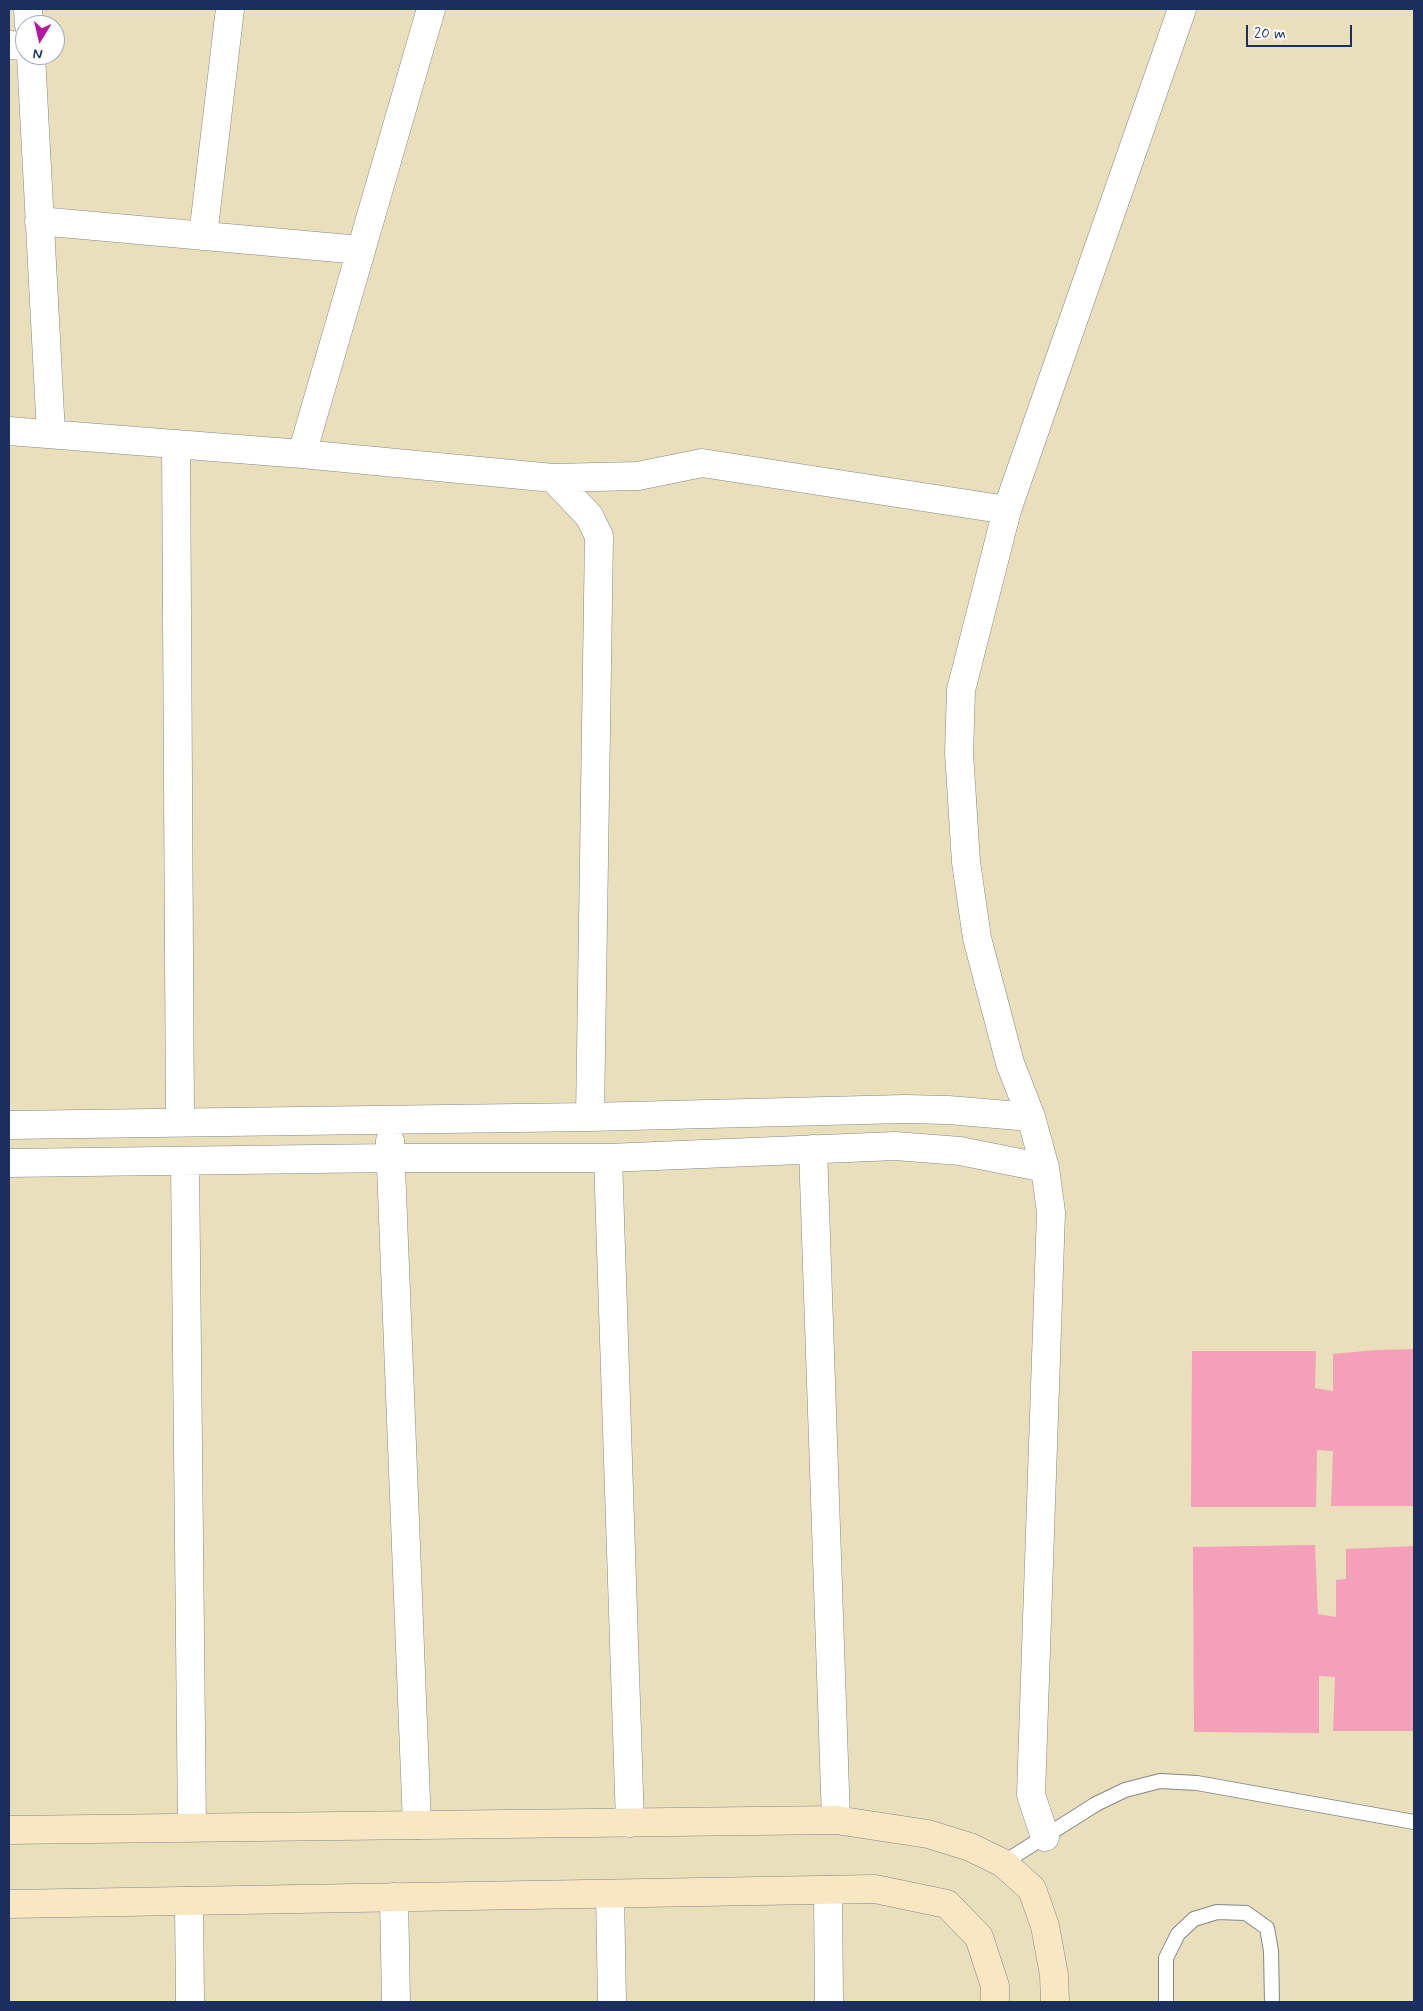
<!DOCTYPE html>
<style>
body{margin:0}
#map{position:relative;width:1423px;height:2011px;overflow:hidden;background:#e9dfbb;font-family:Mynerve,sans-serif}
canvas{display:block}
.frame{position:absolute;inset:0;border:10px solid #1b2f5e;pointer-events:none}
.north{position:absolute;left:15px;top:15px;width:50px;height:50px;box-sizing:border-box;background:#fff;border:1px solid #a4acbf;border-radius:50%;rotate:189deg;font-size:14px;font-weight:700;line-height:20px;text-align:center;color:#1b2f5e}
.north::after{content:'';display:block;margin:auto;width:18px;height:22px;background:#b5179e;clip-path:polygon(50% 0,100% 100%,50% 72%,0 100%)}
.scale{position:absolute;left:1246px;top:25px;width:106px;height:22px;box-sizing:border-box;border:2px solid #1b2f5e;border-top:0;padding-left:6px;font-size:15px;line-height:18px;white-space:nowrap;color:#1b2f5e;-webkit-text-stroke:4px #fff;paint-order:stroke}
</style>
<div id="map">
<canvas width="1423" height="2011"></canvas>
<div class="frame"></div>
<div class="north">N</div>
<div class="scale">20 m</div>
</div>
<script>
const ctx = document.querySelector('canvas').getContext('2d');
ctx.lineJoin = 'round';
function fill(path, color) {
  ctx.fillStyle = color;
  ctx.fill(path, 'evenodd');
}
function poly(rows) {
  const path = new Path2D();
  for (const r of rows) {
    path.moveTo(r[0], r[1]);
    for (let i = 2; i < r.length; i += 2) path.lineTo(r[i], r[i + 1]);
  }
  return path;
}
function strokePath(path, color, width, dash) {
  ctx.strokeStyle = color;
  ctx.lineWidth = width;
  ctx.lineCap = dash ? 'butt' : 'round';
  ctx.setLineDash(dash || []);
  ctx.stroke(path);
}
fill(poly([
 [1414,1349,1414,1506,1331,1506,1333,1451,1317,1450,1316,1507,1191,1507,1192,1351,1316,1351,1315,1388,1333,1391,1333,1354,1376,1350],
 [1315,1545,1318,1614,1336,1617,1336,1580,1346,1579,1346,1549,1414,1546,1414,1731,1333,1731,1335,1677,1319,1676,1319,1733,1194,1732,1193,1547]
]), '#f4a0ba');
const lane = poly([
 [1003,1863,1096,1804,1125,1790,1160,1781,1197,1783,1414,1822],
 [1166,2002,1166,1958,1178,1934,1194,1919,1217,1912,1246,1913,1267,1928,1271,1951,1272,2002]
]);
const street = poly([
 [28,9,29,25],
 [9,45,25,46],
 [31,55,51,434],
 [39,221,360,250],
 [203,236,230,9],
 [9,431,302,454,553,478,638,476,702,463,1007,510],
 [176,444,180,1122],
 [302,454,431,9],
 [553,478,589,516,599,536,590,1117],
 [9,1125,590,1117,905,1109,948,1110,1031,1117],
 [390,1141,417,1825],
 [813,1149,836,1820],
 [608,1158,630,1823],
 [185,1162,192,1827],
 [9,1163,391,1158,608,1158,895,1146,960,1151,1045,1168],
 [1045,1837,1031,1795,1051,1212,1045,1168,1031,1117,1010,1063,977,938,966,862,959,753,961,690,1007,510,1182,9],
 [828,1890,829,2002],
 [610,1894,612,2002],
 [394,1897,396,2002],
 [189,1901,190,2002]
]);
const secondary = poly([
 [9,1830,836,1820,928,1834,970,1847,1003,1863,1032,1889,1045,1926,1054,1975,1055,2002],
 [9,1904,875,1889,947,1904,979,1937,995,1986,995,2002]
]);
strokePath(lane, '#82878c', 16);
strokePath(street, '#82878c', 29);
strokePath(secondary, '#82878c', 29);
strokePath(lane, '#fff', 14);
strokePath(street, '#fff', 28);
strokePath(secondary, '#f9e7c3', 28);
</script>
